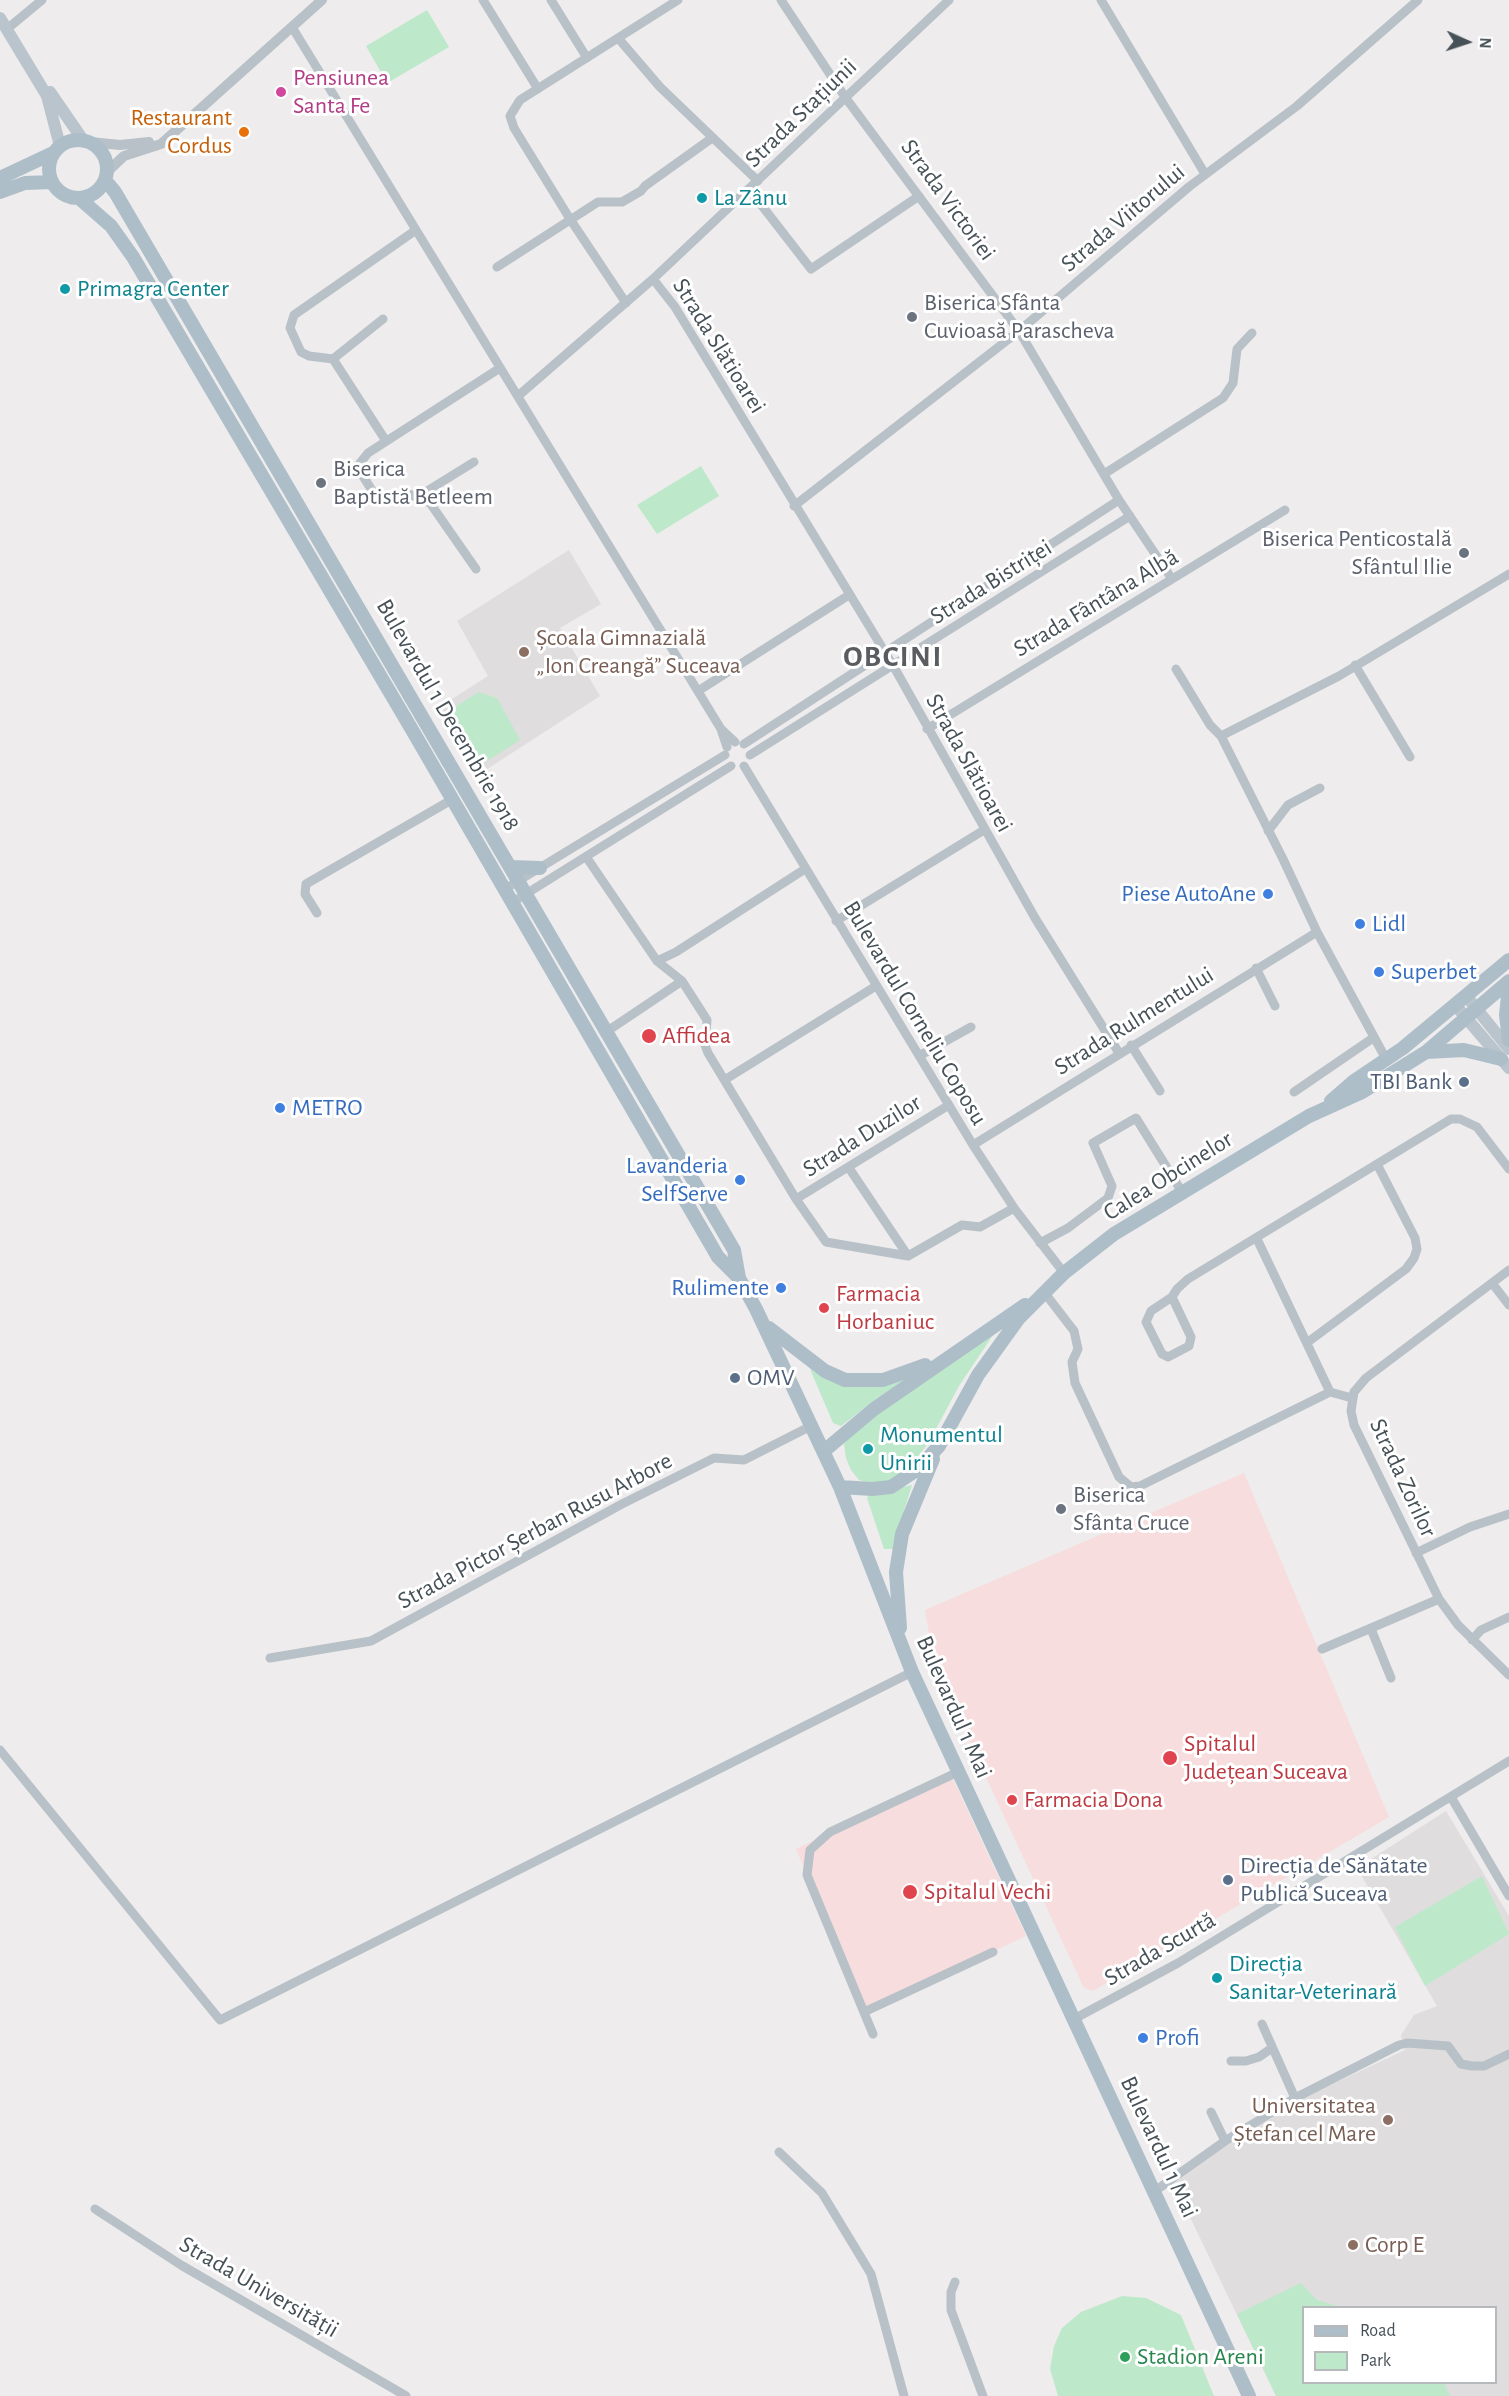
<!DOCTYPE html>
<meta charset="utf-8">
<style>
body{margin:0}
#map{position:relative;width:1509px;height:2396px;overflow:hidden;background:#eeecec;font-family:"Alegreya Sans",sans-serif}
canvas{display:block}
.legend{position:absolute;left:1302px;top:2306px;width:195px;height:78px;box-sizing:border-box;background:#fff;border:2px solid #b5b9bc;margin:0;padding:8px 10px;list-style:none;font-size:18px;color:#465157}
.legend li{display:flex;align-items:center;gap:12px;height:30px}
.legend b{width:30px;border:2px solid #b5b9bc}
.north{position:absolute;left:1437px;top:12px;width:60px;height:60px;-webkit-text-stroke:4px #fff;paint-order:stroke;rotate:93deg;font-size:16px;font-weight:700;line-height:24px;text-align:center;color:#465157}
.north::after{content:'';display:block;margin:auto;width:21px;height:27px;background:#465157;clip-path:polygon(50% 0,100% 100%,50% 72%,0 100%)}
</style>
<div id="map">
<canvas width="1509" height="2396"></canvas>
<ul class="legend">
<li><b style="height:8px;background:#adbec9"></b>Road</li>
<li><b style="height:16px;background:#bde9ca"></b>Park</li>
</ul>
<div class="north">N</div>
</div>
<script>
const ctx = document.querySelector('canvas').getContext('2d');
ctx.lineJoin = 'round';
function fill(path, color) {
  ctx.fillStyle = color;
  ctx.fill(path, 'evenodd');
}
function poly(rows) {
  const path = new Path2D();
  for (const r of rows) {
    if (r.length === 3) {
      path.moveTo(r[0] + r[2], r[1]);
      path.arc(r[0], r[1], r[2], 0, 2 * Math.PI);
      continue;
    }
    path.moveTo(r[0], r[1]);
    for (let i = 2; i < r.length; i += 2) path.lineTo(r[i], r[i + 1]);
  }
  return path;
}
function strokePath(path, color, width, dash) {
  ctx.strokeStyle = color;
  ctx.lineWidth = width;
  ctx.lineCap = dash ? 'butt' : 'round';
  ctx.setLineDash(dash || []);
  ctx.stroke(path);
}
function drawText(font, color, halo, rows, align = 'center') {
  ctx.font = font + ' "Alegreya Sans",sans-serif';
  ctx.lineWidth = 6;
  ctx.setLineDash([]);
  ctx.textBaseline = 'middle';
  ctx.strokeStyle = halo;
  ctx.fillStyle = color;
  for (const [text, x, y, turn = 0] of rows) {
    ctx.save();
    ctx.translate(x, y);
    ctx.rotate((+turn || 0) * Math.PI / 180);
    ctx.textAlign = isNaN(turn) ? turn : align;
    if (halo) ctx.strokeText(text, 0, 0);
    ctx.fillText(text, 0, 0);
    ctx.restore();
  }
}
fill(poly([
 [569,550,601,604,560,628,600,696,478,775,438,708,488,676,457,621],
 [1446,1811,1509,1916,1509,2396,1276,2396,1174,2184,1226,2145,1309,2095,1405,2050,1401,2035,1414,2015,1437,2006,1357,1868],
 [1304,2308,1496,2308,1496,2382,1304,2382]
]), '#dfdddd');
fill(poly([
 [1244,1473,1389,1817,1093,1991,1084,1988,949,1698,931,1645,925,1610],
 [951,1775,1026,1936,864,2012,796,1849]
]), '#f7dddd');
fill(poly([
 [427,10,449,47,387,83,366,46],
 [701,466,719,496,657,534,637,505],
 [479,692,497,698,520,740,479,766,448,711],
 [997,1329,959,1386,930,1440,907,1473,890,1482,873,1484,859,1480,851,1470,846,1458,844,1444,851,1433],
 [810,1369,824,1377,913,1375,876,1399,841,1426,833,1423],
 [912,1485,902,1517,899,1549,884,1549,867,1498,869,1495],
 [1482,1876,1509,1934,1425,1986,1395,1927],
 [1301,2283,1317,2300,1341,2307,1304,2308,1304,2382,1444,2383,1450,2396,1276,2396,1237,2314],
 [1122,2296,1146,2298,1181,2315,1214,2396,1058,2396,1050,2369,1054,2346,1062,2328,1081,2312]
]), '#bde9ca');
strokePath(poly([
 [483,0,538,89],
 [551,0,587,58],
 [781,0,845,97,1019,331,1119,500,1172,579],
 [1101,0,1205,174],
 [292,27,721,729,727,747],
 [7,29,42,0],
 [618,38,660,87,758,181],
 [749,189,811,269,919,196],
 [497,267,598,202,622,202,641,191,645,186,712,138],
 [653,279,675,307,894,667,1035,918,1119,1053],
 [626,303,570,219,514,128,510,116,520,100,678,0],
 [383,319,333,359,309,356,301,352,290,328,294,315,416,230],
 [333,359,386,441],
 [518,396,653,279,949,0],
 [1104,474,1223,398,1233,383,1237,349,1252,333],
 [419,496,474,462],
 [794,506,1019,331,1190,186,1297,106,1418,0],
 [476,569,430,503,409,494,385,498,375,495,359,470,360,463,368,453,500,368],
 [1355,665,1410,757],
 [1176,669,1210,725,1221,736,1283,859,1317,932,1386,1059],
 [698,691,849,595],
 [721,729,735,742],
 [927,729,1285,510],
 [1221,736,1339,676,1509,574],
 [744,744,1119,500],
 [750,755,1130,516],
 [744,766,973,1145,1014,1208,1064,1273],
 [1268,831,1288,805,1320,788],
 [587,858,657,961,682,981,707,1020,705,1045,708,1053,796,1199,826,1242,908,1256,962,1225,980,1227,1014,1208],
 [505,889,725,755],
 [513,902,731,766],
 [317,913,305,894,306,884,453,799],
 [836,921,984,830],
 [657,961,676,952,805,869],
 [1256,968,1275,1006],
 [606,1032,682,981],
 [1131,1045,1160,1091],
 [919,1056,971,1027],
 [726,1079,876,986],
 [1294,1092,1373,1038],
 [973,1145,1317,932],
 [1377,1164,1451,1119,1460,1119,1477,1127,1509,1169],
 [849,1168,908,1256],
 [796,1199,949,1105],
 [1257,1239,1330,1392],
 [1040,1243,1068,1228,1108,1198,1112,1186,1093,1143,1136,1118,1182,1192],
 [1509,1270,1366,1378,1354,1392,1351,1411,1354,1425,1439,1599,1458,1625,1509,1675],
 [1492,1283,1509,1305],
 [1044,1292,1074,1331,1078,1349,1072,1362,1075,1383,1119,1477,1131,1487,1140,1486,1330,1392,1352,1398],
 [1172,1297,1191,1337,1189,1346,1168,1357,1162,1354,1146,1322,1151,1311,1172,1297,1177,1289,1188,1279,1377,1164,1415,1238,1417,1249,1414,1258,1406,1269,1308,1342],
 [1416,1553,1470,1527,1509,1514],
 [1371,1629,1391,1678],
 [1472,1640,1481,1630,1509,1617],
 [1322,1649,1439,1599],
 [270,1658,371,1641,622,1504,714,1458,744,1460,813,1425],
 [0,1750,220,2020,912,1672],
 [1451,1797,1509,1896],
 [864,2012,993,1952],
 [1074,2019,1178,1963,1509,1761],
 [1262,2024,1295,2098],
 [873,2034,807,1875,810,1850,830,1832,958,1772],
 [1231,2061,1246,2061,1259,2057,1272,2048],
 [1211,2112,1225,2141],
 [779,2152,822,2193,871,2274,904,2396],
 [1155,2191,1225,2141,1295,2098,1399,2045,1407,2043,1448,2046,1461,2064,1472,2066,1484,2066,1509,2054],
 [95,2209,181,2265,406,2396],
 [955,2282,951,2292,951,2310,983,2396]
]), '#b8c1c7', 9);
strokePath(poly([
 [91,142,120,145,149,142],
 [107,172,124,156,161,144,322,0]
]), '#b8c1c7', 10);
strokePath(poly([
 [0,18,47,96,60,146],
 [50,92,83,140],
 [1467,997,1509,1049],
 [1456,1006,1509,1068]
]), '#b9c4cc', 12);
strokePath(poly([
 [78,169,29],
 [0,178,53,153],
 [105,180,115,192,734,1250,739,1278],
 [0,192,25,183,52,182],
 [79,198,111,226,133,257,411,728,718,1257,739,1278,756,1309,840,1487,912,1672,1249,2396],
 [511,867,540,868],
 [1509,986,1506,1015,1509,1040],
 [1426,1052,1464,1050,1501,1059],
 [1331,1101,1354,1081,1403,1048,1509,960],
 [769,1328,825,1371,845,1380,883,1380,925,1365],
 [824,1451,874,1409,1025,1305],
 [840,1487,872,1489,891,1487,918,1469,939,1446,978,1375,1019,1318,1064,1273,1114,1234,1309,1116,1362,1092,1426,1052,1509,981],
 [900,1628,896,1572,902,1534,933,1459]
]), '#adbec9', 14);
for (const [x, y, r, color] of [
 [281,92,6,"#d1479c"],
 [244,132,6,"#e8710a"],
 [702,198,6,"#0f9aa8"],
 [65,289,6,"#0f9aa8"],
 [912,317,6,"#6b7280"],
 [321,483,6,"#6b7280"],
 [1464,553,6,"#6b7280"],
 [524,652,6,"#8d6e63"],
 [1268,894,6,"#3f7fe0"],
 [1360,924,6,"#3f7fe0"],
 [1379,972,6,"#3f7fe0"],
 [649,1036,8,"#e0444e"],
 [1464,1082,6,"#5c6f8a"],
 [280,1108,6,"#3f7fe0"],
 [740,1180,6,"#3f7fe0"],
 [781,1288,6,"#3f7fe0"],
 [824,1308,6,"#e0444e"],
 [735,1378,6,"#5c6f8a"],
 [868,1449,6,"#0f9aa8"],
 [1061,1509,6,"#6b7280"],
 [1170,1758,8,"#e0444e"],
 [1012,1800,6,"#e0444e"],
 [1228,1880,6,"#5c6f8a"],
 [910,1892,8,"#e0444e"],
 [1217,1978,6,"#0f9aa8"],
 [1143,2038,6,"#3f7fe0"],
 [1388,2120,6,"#8d6e63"],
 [1353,2245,6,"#8d6e63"],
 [1125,2357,6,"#2e9e5b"]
]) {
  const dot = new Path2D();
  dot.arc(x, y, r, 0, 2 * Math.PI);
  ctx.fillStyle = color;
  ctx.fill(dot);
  strokePath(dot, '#fff', 2);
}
drawText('24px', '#b23c85', '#fff', [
 ["Pensiunea",293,78],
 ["Santa Fe",293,106]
], 'left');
drawText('24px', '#465157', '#fff', [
 ["Strada Stațiunii",801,113,-44],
 ["Strada Victoriei",948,200,54],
 ["Strada Viitorului",1123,218,-40],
 ["Strada Slătioarei",719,346,58],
 ["Strada Bistriței",991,582,-32],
 ["Strada Fântâna Albă",1096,603,-31],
 ["Bulevardul 1 Decembrie 1918",448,715,60],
 ["Strada Slătioarei",969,763,61],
 ["Bulevardul Corneliu Coposu",915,1013,59],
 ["Strada Rulmentului",1134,1021,-32],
 ["Strada Duzilor",862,1136,-32],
 ["Calea Obcinelor",1168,1176,-32],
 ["Strada Zorilor",1403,1478,65],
 ["Strada Pictor Șerban Rusu Arbore",535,1531,-28],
 ["Bulevardul 1 Mai",954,1707,66],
 ["Strada Scurtă",1160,1949,-30],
 ["Bulevardul 1 Mai",1159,2147,65],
 ["Strada Universității",259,2287,30]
]);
drawText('24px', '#c56008', '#fff', [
 ["Restaurant",232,118],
 ["Cordus",232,146]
], 'right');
drawText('24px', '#0d838f', '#fff', [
 ["La Zânu",714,198],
 ["Primagra Center",77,289],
 ["Monumentul",880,1435],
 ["Unirii",880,1463],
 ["Direcția",1229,1964],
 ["Sanitar-Veterinară",1229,1992]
], 'left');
drawText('24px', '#5b616d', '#fff', [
 ["Biserica Sfânta",924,303],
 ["Cuvioasă Parascheva",924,331],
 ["Biserica",333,469],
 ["Baptistă Betleem",333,497],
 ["Biserica Penticostală",1452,539,"right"],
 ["Sfântul Ilie",1452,567,"right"],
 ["Biserica",1073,1495],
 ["Sfânta Cruce",1073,1523]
], 'left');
drawText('24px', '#785e54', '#fff', [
 ["Școala Gimnazială",536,638],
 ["„Ion Creangă” Suceava",536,666],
 ["Universitatea",1376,2106,"right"],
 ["Ștefan cel Mare",1376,2134,"right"],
 ["Corp E",1365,2245]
], 'left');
drawText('24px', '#366cbe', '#fff', [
 ["Piese AutoAne",1256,894,"right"],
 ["Lidl",1372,924],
 ["Superbet",1391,972],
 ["METRO",292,1108],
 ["Lavanderia",728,1166,"right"],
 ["SelfServe",728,1194,"right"],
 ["Rulimente",769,1288,"right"],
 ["Profi",1155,2038]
], 'left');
drawText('24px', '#be3a42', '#fff', [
 ["Affidea",662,1036],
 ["Farmacia",836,1294],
 ["Horbaniuc",836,1322],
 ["Spitalul",1184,1744],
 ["Județean Suceava",1184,1772],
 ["Farmacia Dona",1024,1800],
 ["Spitalul Vechi",924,1892]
], 'left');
drawText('24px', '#4e5e75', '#fff', [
 ["TBI Bank",1452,1082,"right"],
 ["OMV",747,1378],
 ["Direcția de Sănătate",1240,1866],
 ["Publică Suceava",1240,1894]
], 'left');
drawText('24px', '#27864d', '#fff', [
 ["Stadion Areni",1137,2357]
], 'left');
ctx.letterSpacing = '1.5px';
drawText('bold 30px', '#595d60', '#fff', [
 ["OBCINI",893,657]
]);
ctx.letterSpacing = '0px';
</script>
